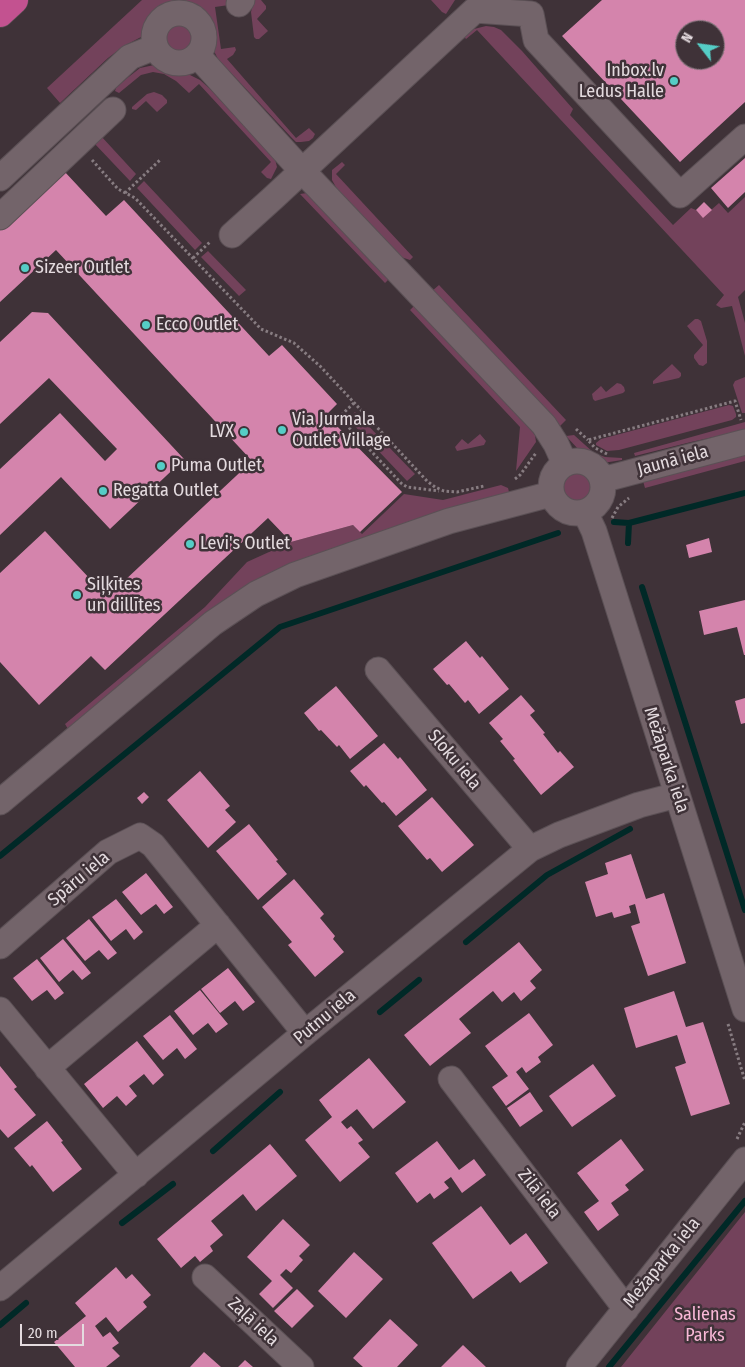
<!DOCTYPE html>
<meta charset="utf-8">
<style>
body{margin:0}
#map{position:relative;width:745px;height:1367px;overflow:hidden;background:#3f3238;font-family:"Fira Sans Condensed",sans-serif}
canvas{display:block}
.north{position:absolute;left:675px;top:20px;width:50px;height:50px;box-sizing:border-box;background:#3f3238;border:1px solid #81767b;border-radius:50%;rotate:300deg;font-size:14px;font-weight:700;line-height:20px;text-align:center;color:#e4dbdf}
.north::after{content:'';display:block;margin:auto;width:18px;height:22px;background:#55cdc6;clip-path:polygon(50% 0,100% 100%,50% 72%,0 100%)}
.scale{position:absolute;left:20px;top:1324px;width:64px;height:22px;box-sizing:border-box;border:2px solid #e4dbdf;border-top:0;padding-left:6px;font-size:15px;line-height:18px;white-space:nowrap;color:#e4dbdf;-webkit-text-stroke:4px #3f3238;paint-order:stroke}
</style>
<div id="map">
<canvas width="745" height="1367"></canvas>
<div class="north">N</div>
<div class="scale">20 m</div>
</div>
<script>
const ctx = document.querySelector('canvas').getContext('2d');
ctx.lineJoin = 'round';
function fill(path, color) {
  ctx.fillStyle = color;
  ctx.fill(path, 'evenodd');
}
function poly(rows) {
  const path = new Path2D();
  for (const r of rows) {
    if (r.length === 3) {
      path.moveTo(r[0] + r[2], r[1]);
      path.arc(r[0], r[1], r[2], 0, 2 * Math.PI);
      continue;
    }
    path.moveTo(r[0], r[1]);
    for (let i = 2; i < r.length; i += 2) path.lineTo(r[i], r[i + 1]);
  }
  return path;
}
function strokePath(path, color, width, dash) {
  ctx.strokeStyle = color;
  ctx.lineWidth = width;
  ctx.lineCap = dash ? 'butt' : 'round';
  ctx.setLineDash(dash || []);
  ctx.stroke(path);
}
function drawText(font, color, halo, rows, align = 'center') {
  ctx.font = font + ' "Fira Sans Condensed",sans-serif';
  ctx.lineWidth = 5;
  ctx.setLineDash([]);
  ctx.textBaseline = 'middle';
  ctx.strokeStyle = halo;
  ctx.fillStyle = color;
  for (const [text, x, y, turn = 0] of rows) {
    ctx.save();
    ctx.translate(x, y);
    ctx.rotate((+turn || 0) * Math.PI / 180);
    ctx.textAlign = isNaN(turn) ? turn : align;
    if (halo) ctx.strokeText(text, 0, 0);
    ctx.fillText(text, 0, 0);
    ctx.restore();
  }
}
fill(poly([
 [142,0,232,0,229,5,215,7,221,49,235,47,236,50,233,55,227,59,296,138,309,128,315,134,313,138,309,141,301,142,296,142,291,137,218,59,212,47,211,35,205,16,195,8,177,3,164,6,153,14,145,32,141,37,124,46,108,58,60,103,47,88],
 [254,0,261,0,266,6,266,9,257,19,268,31,259,39,256,39,254,37,251,12],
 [431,0,455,0,446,14,442,12],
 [179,36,16],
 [486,26,494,27,501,30,522,51,573,109,570,115,673,225,691,208,696,210,703,217,719,203,728,213,745,197,745,290,738,297,745,323,745,356,732,306,721,308,716,305,724,295,477,30,466,39,463,35,470,30],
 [159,64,190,75,200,80,210,89,275,159,277,167,271,179,267,178,261,172,271,162,199,84,189,93,176,81,164,74,153,72,141,75,119,93,115,91,116,88,126,79,140,68],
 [154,92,162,95,167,100,167,103,157,112,146,101,136,110,132,109,132,107,147,94],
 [101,136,136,174,130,181,94,143],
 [342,162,345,165,336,174,413,257,410,260,401,257,337,189,332,180,332,170],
 [144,181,202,243,195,250,137,188],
 [307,193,386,271,388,280,385,283,300,194],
 [208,251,246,290,239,296,201,257],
 [439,285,566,420,559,427,432,291],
 [416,304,516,412,535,435,536,442,516,471,520,427,410,310],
 [695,319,698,319,701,321,707,341,707,363,703,366,699,365,694,358,694,355,703,345,687,326],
 [672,364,681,373,681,376,679,378,653,384,653,381],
 [745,377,745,413,742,413,733,385,735,381],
 [617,383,621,384,624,387,625,391,623,393,595,401,593,399,592,394,601,386,606,392],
 [729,405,733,406,736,414,736,417,732,420,619,450,607,451,596,445,596,443,601,439],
 [355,412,415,474,407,481,348,419],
 [745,422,745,430,741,431,691,442,635,456,634,453],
 [480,434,486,441,484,445,457,451,455,447,462,439,468,444],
 [574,435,594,453,605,457,622,458,622,460,603,463,590,457,579,450,566,436],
 [745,453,745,461,645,488,643,481],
 [577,488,16],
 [501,485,508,488,509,492,425,517,337,547,272,572,251,584,68,729,65,724,205,607,247,562,291,542,353,525,362,534,404,494,443,500],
 [745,1212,745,1367,621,1367]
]), '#73425b');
strokePath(poly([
 [614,522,629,523,745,493],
 [628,543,629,523],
 [642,587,745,910],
 [0,856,280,627,558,533],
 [466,942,547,875,630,829],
 [380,1012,419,980],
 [213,1151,280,1092],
 [122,1223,173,1184],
 [0,1325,26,1303],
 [609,1367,745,1201]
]), '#002927', 6);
fill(poly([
 [602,0,745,0,745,102,680,162,562,36],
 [685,30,715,30,715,60,685,60],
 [745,158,745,192,728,208,711,188],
 [64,171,106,216,124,200,269,356,282,345,337,404,326,415,402,492,360,532,353,525,291,542,268,518,105,670,91,656,39,705,0,662,0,573,45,531,107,597,252,461,56,250,0,302,0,230],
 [704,202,712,210,703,218,696,210],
 [32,312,48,313,184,459,110,529,61,477,0,535,0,469,60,413,105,461,117,449,49,378,0,424,0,342],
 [709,538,712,552,689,558,686,545],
 [745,600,745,655,744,655,737,627,704,635,699,611],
 [466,641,480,658,482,656,509,689,479,714,468,700,465,703,449,684,447,685,433,669],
 [336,686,378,736,350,759,339,745,337,747,321,730,319,731,304,713],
 [521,695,535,711,530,715,545,733,543,734,558,753,560,751,574,767,541,795,513,760,515,759,500,741,503,739,489,723],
 [745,698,745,723,741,724,735,701],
 [384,743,398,759,400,757,427,790,396,816,384,802,382,803,366,785,364,787,350,771],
 [200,771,230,806,225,810,236,822,208,848,167,800],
 [144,792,149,797,142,804,137,798],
 [432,797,474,845,442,872,430,858,427,860,398,826],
 [249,824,278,860,276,861,287,874,258,900,216,851],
 [631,854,646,899,664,893,686,963,648,976,631,926,640,923,635,904,629,906,631,913,614,918,612,912,596,917,585,882,608,874,605,863],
 [146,873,173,907,164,914,156,904,141,915,122,892],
 [294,879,324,914,320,918,335,936,333,939,344,952,315,977,288,945,292,942,262,907],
 [116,899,143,932,134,940,126,929,111,941,92,917],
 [89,919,117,953,108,960,99,950,85,961,66,938],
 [63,939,91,973,82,980,73,970,59,982,40,958],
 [519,942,542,970,530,981,536,988,521,1001,514,992,502,1002,493,991,459,1019,471,1033,430,1066,404,1035],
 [37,959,64,993,55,1000,47,990,32,1001,13,978],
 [228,968,255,1002,243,1011,235,1001,220,1013,201,989],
 [200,990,228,1024,216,1033,208,1023,193,1035,174,1011],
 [674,991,686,1027,703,1022,730,1104,691,1116,675,1067,686,1063,677,1035,636,1048,624,1008],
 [529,1013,553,1045,538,1057,541,1062,526,1073,522,1067,516,1072,529,1089,506,1106,492,1087,508,1076,485,1046],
 [170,1015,197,1049,185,1059,177,1048,163,1060,143,1036],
 [137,1041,164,1075,153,1085,144,1074,129,1086,137,1096,126,1106,117,1096,103,1108,84,1084],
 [369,1058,406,1102,373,1129,357,1109,341,1122,347,1129,351,1126,363,1140,358,1143,370,1157,340,1182,305,1140,332,1117,319,1100],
 [593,1064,616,1096,572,1127,549,1096],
 [0,1066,17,1087,14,1089,36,1115,8,1138,0,1129],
 [530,1092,543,1111,520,1127,507,1108],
 [47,1121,63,1141,61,1142,82,1169,53,1192,32,1165,30,1167,14,1148],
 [621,1139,644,1170,625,1185,629,1190,611,1203,619,1215,598,1231,584,1212,599,1201,577,1173],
 [437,1141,459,1170,474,1159,486,1175,462,1193,451,1177,444,1182,449,1188,434,1199,430,1193,417,1203,395,1173],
 [270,1144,297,1176,256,1211,243,1194,211,1221,223,1235,210,1246,213,1251,200,1262,195,1256,181,1268,157,1239],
 [481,1206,510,1245,526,1233,548,1263,520,1283,511,1271,473,1299,432,1243],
 [283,1219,310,1245,299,1256,303,1260,291,1273,286,1269,280,1275,293,1288,273,1308,259,1294,272,1281,247,1257],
 [354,1252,383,1279,346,1318,318,1291],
 [116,1267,126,1279,132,1274,151,1295,143,1302,147,1307,118,1332,106,1317,95,1326,103,1337,110,1332,119,1343,112,1348,120,1356,106,1367,75,1367,54,1342,86,1316,75,1303],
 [297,1289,314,1306,292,1328,274,1311],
 [390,1319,418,1345,397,1367,363,1367,353,1358],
 [463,1345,486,1367,441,1367],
 [204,1352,221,1367,190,1367],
 [245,1360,253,1367,238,1367]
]), '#d484ac');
const minor = poly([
 [239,4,242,0],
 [179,38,25],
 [197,55,294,162,544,425,556,444,565,464],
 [0,178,130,57,155,47],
 [0,217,113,110],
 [232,235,273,198,475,10,531,14,536,40,680,195,745,137],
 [577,487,26],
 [602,480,745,442],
 [585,512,594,531,745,1009],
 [378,670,530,849],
 [0,802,213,623,256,594,295,575,449,521,551,494],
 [0,946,108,852,140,836,153,845,305,1033],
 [0,1010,136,1175],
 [47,1068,218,925],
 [451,1079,626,1309],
 [205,1277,301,1367],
 [0,1288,305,1033,530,849,559,835,639,805,677,795],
 [579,1367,745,1160]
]);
const highway = poly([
 [0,13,14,0]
]);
strokePath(minor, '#5b5055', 27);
strokePath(highway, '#5b5055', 29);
strokePath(poly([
 [92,160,118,189,135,198,261,329,294,343,320,366,427,481,435,487,444,491,457,492,484,486],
 [125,193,160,160],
 [193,258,211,241],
 [354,403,339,417,402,484,407,487,439,491],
 [576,429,588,440],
 [607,454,595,448,588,440,735,401,741,420],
 [515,479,520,475,536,453],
 [612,518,618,507,629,498],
 [728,1024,745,1081],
 [737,1139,745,1122]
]), '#877c81', 3, [2.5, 2.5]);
strokePath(minor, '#73646a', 25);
strokePath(highway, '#c35290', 28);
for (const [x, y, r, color] of [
 [674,81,5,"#55cdc6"],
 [25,268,5,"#55cdc6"],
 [146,325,5,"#55cdc6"],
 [282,430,5,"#55cdc6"],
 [244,432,5,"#55cdc6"],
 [161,466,5,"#55cdc6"],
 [103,491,5,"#55cdc6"],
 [190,544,5,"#55cdc6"],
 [77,595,5,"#55cdc6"]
]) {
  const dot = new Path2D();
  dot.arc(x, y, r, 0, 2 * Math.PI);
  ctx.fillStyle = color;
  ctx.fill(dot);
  strokePath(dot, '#3f3238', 2);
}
drawText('18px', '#e4dbdf', '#3f3238', [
 ["Inbox.lv",664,71,"right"],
 ["Ledus Halle",664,92,"right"],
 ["Sizeer Outlet",35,268],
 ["Ecco Outlet",156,325],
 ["Via Jurmala",292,420],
 ["Outlet Village",292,441],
 ["LVX",234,432,"right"],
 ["Puma Outlet",171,466],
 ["Regatta Outlet",113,491],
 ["Levi's Outlet",200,544],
 ["Siļķītes",87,585],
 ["un dillītes",87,606]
], 'left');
drawText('18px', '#e4dbdf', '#3f3238', [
 ["Jaunā iela",673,461,-15],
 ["Sloku iela",454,760,50],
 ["Mežaparka iela",666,760,72],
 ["Spāru iela",79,879,-40],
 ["Putnu iela",325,1017,-40],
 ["Zilā iela",539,1194,52],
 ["Mežaparka iela",662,1263,-51],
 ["Zaļā iela",253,1322,43]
]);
drawText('18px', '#f9b8d7', '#3f3238', [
 ["Salienas",705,1315],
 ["Parks",705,1336]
]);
</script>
